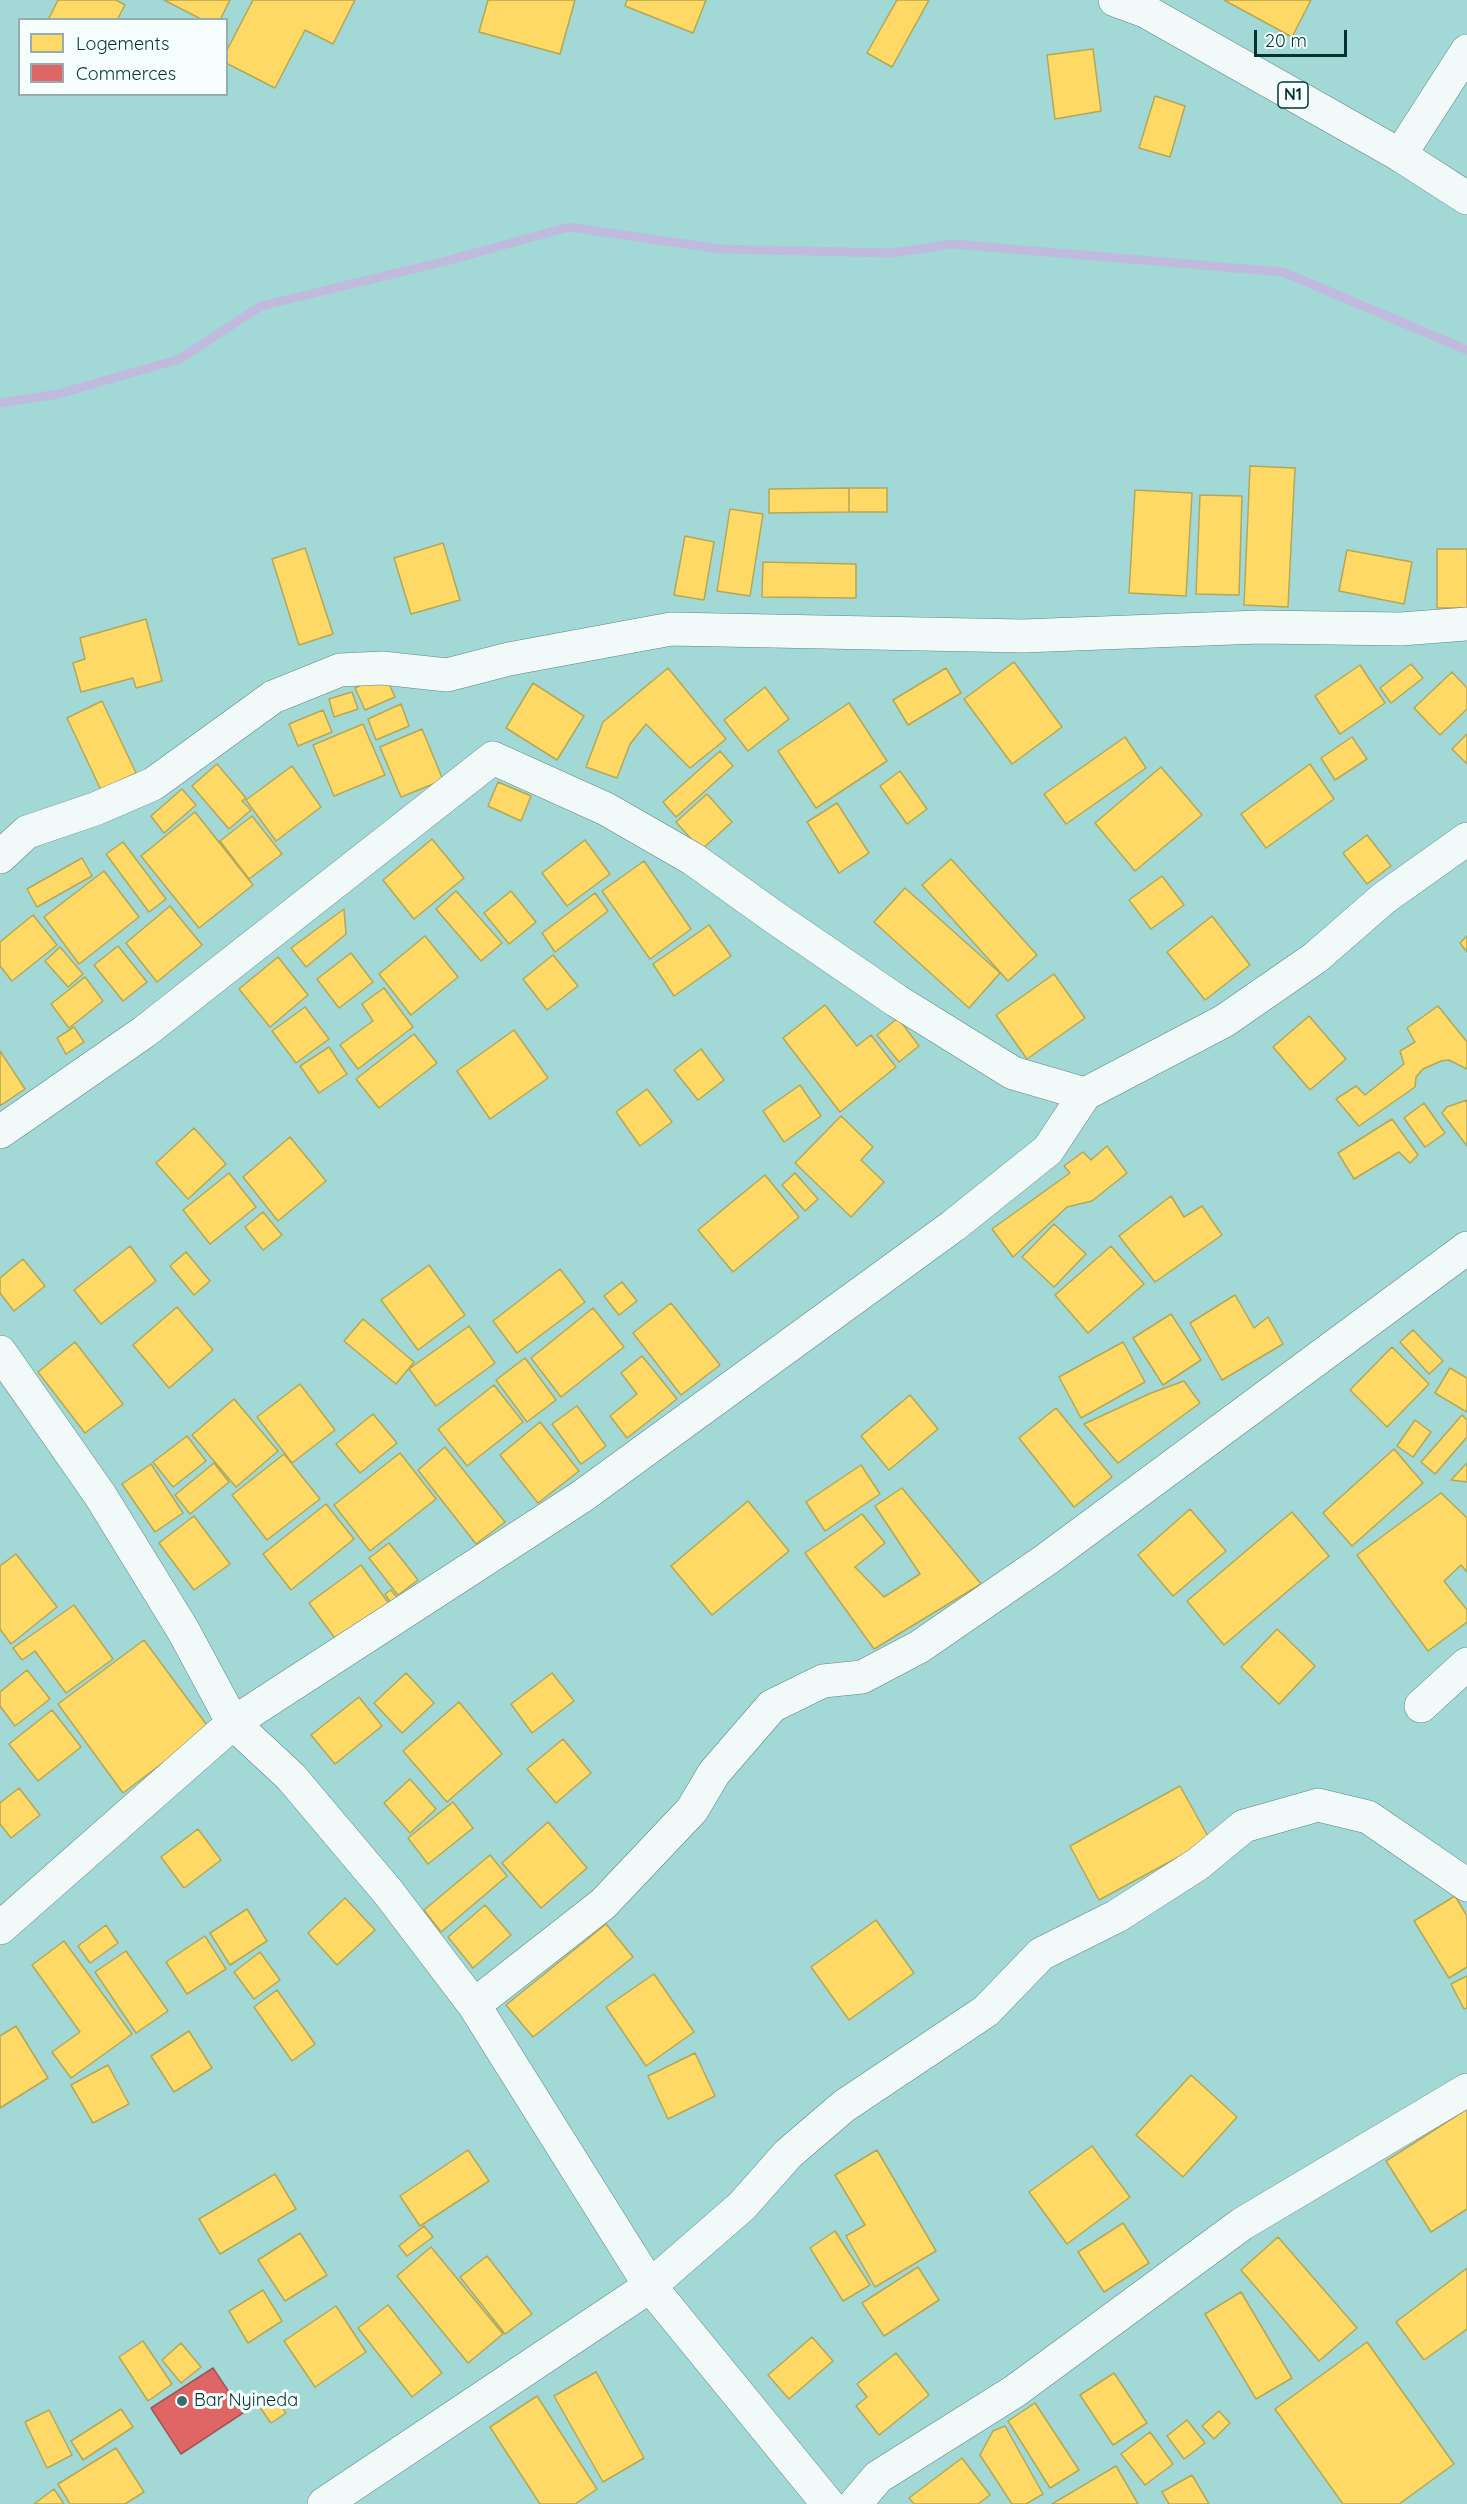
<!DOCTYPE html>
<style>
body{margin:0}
#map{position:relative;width:1467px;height:2504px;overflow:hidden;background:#a2d9d6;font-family:Quicksand,sans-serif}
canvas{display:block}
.legend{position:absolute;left:18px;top:18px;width:210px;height:78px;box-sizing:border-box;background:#f5fefd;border:2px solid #95adac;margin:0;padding:8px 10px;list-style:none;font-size:18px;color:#063332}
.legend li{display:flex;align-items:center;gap:12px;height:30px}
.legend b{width:30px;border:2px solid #95adac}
.scale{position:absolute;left:1254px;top:30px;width:93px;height:27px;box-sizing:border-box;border:3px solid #063332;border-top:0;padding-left:8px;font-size:18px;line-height:21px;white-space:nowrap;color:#063332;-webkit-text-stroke:4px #f5fefd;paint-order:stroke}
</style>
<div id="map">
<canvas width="1467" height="2504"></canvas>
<ul class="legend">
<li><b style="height:16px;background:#ffd966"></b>Logements</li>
<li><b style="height:16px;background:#e06666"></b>Commerces</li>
</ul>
<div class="scale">20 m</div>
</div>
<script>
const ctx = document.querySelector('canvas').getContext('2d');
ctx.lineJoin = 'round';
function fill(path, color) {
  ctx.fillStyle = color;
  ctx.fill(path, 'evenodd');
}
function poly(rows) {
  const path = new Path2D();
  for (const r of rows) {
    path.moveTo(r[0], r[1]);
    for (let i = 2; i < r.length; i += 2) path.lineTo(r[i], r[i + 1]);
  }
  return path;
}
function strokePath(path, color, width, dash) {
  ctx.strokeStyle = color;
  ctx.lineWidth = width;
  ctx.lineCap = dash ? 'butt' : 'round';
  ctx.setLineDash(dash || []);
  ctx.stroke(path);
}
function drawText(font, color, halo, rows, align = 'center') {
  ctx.font = font + ' Quicksand,sans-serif';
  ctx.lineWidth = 6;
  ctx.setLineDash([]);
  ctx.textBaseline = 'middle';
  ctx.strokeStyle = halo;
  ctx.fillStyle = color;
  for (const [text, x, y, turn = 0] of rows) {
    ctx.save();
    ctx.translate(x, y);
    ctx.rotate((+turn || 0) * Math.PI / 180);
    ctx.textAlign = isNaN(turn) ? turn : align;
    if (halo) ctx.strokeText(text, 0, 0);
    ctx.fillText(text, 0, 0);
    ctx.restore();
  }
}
const homes = poly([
 [58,0,116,0,125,5,117,20,48,20,58,0],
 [164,0,230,0,220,20,203,20,164,0],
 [253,0,355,0,333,44,305,30,275,88,226,63,226,52,253,0],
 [488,0,575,0,560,54,479,32,488,0],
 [627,0,706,0,693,33,625,6,627,0],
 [897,0,929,0,892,67,867,53,897,0],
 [1224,0,1311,0,1292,37,1224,0],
 [1093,49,1101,111,1055,119,1047,55,1093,49],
 [1155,96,1185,106,1170,157,1139,148,1155,96],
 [1250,466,1295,468,1288,607,1244,605,1250,466],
 [849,488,849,512,769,513,769,489,849,488],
 [849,488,887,488,887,512,849,512,849,488],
 [1135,490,1192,493,1186,596,1129,593,1135,490],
 [1200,495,1242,496,1239,595,1196,594,1200,495],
 [730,509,763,514,750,596,717,591,730,509],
 [685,536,714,542,704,600,674,595,685,536],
 [443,543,460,600,411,614,394,558,443,543],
 [305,548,333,634,299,645,272,559,305,548],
 [1437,549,1467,549,1467,608,1437,608,1437,549],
 [1347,550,1412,562,1404,604,1339,591,1347,550],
 [763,562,856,564,856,598,762,597,763,562],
 [146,619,162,681,136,688,133,678,81,692,73,663,85,659,80,638,146,619],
 [1014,662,1062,727,1012,764,964,699,1014,662],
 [1411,664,1423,678,1391,703,1380,688,1411,664],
 [1360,665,1385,703,1340,734,1315,696,1360,665],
 [668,668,726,739,690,768,646,724,630,744,617,778,586,767,603,722,668,668],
 [946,668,961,693,908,725,893,700,946,668],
 [1452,672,1467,688,1467,709,1440,735,1414,708,1452,672],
 [385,675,395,697,365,710,355,688,385,675],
 [533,683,584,716,557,760,506,728,533,683],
 [765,687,789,719,748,751,724,720,765,687],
 [352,692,358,709,334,717,329,699,352,692],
 [102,701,136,773,101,790,67,718,102,701],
 [849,703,887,761,816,808,778,751,849,703],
 [401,704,409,726,376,740,368,719,401,704],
 [323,710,332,732,298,746,289,724,323,710],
 [363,724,385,775,334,796,313,745,363,724],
 [422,729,443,780,401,797,380,747,422,729],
 [1467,734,1467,764,1452,749,1467,734],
 [1125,737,1146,768,1066,824,1044,794,1125,737],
 [1352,737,1367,759,1335,780,1321,758,1352,737],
 [720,751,733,766,676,817,663,802,720,751],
 [217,764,246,798,242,801,251,810,229,829,192,786,217,764],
 [1310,764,1334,799,1266,848,1241,814,1310,764],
 [292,766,321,807,276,841,246,800,292,766],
 [1161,767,1202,815,1135,871,1095,823,1161,767],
 [900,771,927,809,907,824,880,786,900,771],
 [498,782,531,796,521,821,488,806,498,782],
 [182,789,196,805,164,833,151,816,182,789],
 [707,794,732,822,701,850,676,822,707,794],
 [837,803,869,853,839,873,807,822,837,803],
 [195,812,253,885,199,928,141,856,195,812],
 [252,816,282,854,249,879,220,841,252,816],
 [1367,835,1391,866,1367,884,1343,853,1367,835],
 [432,839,464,878,414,919,383,880,432,839],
 [585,840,610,874,567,906,542,873,585,840],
 [123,842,166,899,149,912,106,854,123,842],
 [82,858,92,876,37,907,27,889,82,858],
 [951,859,1037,955,1008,981,922,885,951,859],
 [644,861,691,929,650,959,602,891,644,861],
 [104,871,139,917,79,964,44,917,104,871],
 [1162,876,1184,905,1151,929,1129,900,1162,876],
 [905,888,1000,973,969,1008,874,922,905,888],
 [456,891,502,943,481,961,436,909,456,891],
 [511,891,536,922,509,944,484,913,511,891],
 [595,893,608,911,555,952,542,933,595,893],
 [170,906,202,945,157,982,126,943,170,906],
 [344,909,346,934,306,967,291,948,344,909],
 [33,915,57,945,12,981,0,966,0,942,33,915],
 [1212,916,1250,965,1205,1000,1167,952,1212,916],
 [709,925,731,956,674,996,653,964,709,925],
 [425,936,458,977,411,1015,379,974,425,936],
 [1467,936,1467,952,1460,943,1467,936],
 [118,946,147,982,123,1001,94,965,118,946],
 [60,947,83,974,68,987,45,961,60,947],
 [351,953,373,982,339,1008,317,979,351,953],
 [553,955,578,986,547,1010,523,979,553,955],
 [278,957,308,995,270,1027,239,989,278,957],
 [1054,974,1085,1018,1027,1059,996,1015,1054,974],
 [85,977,103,1001,69,1028,51,1004,85,977],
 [384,988,413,1027,358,1069,340,1045,373,1021,362,1004,384,988],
 [825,1005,857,1046,871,1035,896,1067,840,1112,783,1038,825,1005],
 [1438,1006,1467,1042,1467,1069,1449,1060,1441,1061,1423,1069,1416,1077,1415,1087,1359,1126,1336,1099,1356,1086,1365,1095,1404,1064,1400,1051,1415,1042,1407,1028,1438,1006],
 [305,1007,329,1039,296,1063,272,1031,305,1007],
 [1309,1016,1346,1059,1310,1090,1273,1047,1309,1016],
 [898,1018,919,1046,899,1062,877,1035,898,1018],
 [74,1027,84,1042,66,1054,57,1038,74,1027],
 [514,1030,548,1078,490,1119,457,1071,514,1030],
 [414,1034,437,1063,379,1108,356,1079,414,1034],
 [329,1047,347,1074,319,1093,300,1066,329,1047],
 [701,1049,724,1080,698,1100,674,1070,701,1049],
 [0,1051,25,1089,0,1106,0,1051],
 [800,1085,821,1116,784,1142,763,1111,800,1085],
 [647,1089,672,1122,640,1146,616,1112,647,1089],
 [1467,1100,1467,1146,1442,1113,1447,1107,1467,1100],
 [1424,1103,1445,1133,1425,1147,1404,1118,1424,1103],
 [841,1116,873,1147,861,1160,884,1182,851,1217,795,1163,841,1116],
 [1392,1119,1418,1155,1410,1163,1399,1152,1354,1179,1338,1153,1392,1119],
 [194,1128,226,1164,188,1199,156,1163,194,1128],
 [290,1137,326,1181,278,1221,243,1177,290,1137],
 [1107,1146,1127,1173,1092,1201,1067,1207,1013,1257,992,1229,1070,1173,1064,1166,1083,1152,1091,1160,1107,1146],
 [229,1173,256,1207,210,1244,183,1210,229,1173],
 [795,1173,818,1199,805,1211,782,1185,795,1173],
 [765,1175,799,1217,733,1272,698,1230,765,1175],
 [1171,1196,1184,1217,1202,1206,1222,1235,1155,1282,1119,1236,1171,1196],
 [263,1212,282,1235,263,1250,245,1227,263,1212],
 [1054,1224,1086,1254,1054,1287,1022,1257,1054,1224],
 [130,1246,156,1281,101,1324,74,1290,130,1246],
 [1111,1246,1144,1284,1088,1333,1055,1295,1111,1246],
 [186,1252,210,1281,194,1295,170,1266,186,1252],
 [23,1259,45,1286,14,1311,0,1293,0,1278,23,1259],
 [429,1265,465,1315,418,1350,381,1300,429,1265],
 [560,1269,585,1302,517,1353,493,1321,560,1269],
 [622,1282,637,1301,619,1315,604,1296,622,1282],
 [1235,1295,1254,1328,1268,1317,1283,1344,1222,1380,1190,1323,1235,1295],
 [671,1303,720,1365,681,1395,633,1333,671,1303],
 [177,1307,213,1350,169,1388,133,1345,177,1307],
 [593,1308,624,1347,561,1397,531,1358,593,1308],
 [1171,1314,1201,1360,1163,1385,1133,1338,1171,1314],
 [363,1319,414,1362,396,1384,344,1341,363,1319],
 [469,1326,495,1363,436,1406,409,1369,469,1326],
 [1413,1330,1443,1361,1429,1374,1400,1342,1413,1330],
 [75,1342,123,1404,85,1433,38,1372,75,1342],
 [1123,1342,1145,1382,1081,1418,1059,1377,1123,1342],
 [1392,1347,1429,1384,1387,1427,1350,1390,1392,1347],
 [642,1356,677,1399,627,1438,610,1416,637,1394,621,1373,642,1356],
 [525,1358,556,1400,527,1422,496,1380,525,1358],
 [1450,1368,1467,1378,1467,1412,1435,1393,1450,1368],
 [1184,1381,1200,1403,1118,1463,1084,1424,1151,1393,1184,1381],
 [300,1384,335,1430,292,1463,257,1417,300,1384],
 [494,1385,523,1422,467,1466,438,1429,494,1385],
 [910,1395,938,1429,889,1470,861,1436,910,1395],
 [234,1399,278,1451,236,1487,192,1435,234,1399],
 [577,1406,606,1446,581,1464,552,1424,577,1406],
 [1056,1408,1112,1477,1074,1507,1019,1438,1056,1408],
 [373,1414,397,1443,360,1473,336,1444,373,1414],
 [1462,1415,1467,1420,1467,1437,1435,1474,1421,1462,1462,1415],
 [1415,1420,1431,1432,1413,1457,1397,1446,1415,1420],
 [540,1422,579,1471,538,1503,500,1455,540,1422],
 [187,1436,206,1461,173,1487,153,1462,187,1436],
 [445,1447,505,1522,476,1544,418,1470,445,1447],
 [1394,1449,1423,1483,1352,1546,1323,1513,1394,1449],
 [400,1453,436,1499,370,1551,334,1505,400,1453],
 [284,1454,320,1499,267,1540,232,1495,284,1454],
 [214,1463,229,1482,190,1514,175,1495,214,1463],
 [1467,1463,1467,1482,1451,1480,1467,1463],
 [151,1464,183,1513,155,1532,122,1484,151,1464],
 [861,1465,880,1494,825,1531,806,1502,861,1465],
 [902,1488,981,1584,874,1649,805,1553,862,1514,885,1543,855,1567,884,1597,920,1574,875,1506,902,1488],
 [1441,1493,1467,1518,1467,1572,1461,1565,1444,1581,1467,1610,1467,1622,1428,1651,1357,1555,1441,1493],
 [748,1501,789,1551,712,1615,671,1566,748,1501],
 [326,1504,354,1539,291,1590,263,1554,326,1504],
 [1190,1509,1226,1551,1173,1596,1138,1555,1190,1509],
 [1292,1512,1329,1556,1224,1645,1187,1601,1292,1512],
 [194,1516,230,1564,194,1590,159,1543,194,1516],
 [389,1543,418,1580,398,1595,369,1558,389,1543],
 [16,1554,57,1607,11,1644,0,1629,0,1566,16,1554],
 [361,1565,392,1608,340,1645,309,1603,361,1565],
 [391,1590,400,1601,393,1606,385,1594,391,1590],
 [74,1605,113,1659,66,1693,35,1651,22,1660,13,1648,74,1605],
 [1277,1629,1315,1666,1279,1704,1241,1667,1277,1629],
 [144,1640,209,1728,123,1793,58,1704,144,1640],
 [27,1670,50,1699,15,1726,0,1706,0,1692,27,1670],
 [406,1673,434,1703,402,1733,374,1703,406,1673],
 [552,1673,574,1701,532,1733,511,1704,552,1673],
 [359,1697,382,1726,335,1764,311,1735,359,1697],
 [459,1702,502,1754,447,1802,403,1751,459,1702],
 [52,1710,81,1747,38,1781,9,1744,52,1710],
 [563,1739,591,1773,556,1803,527,1769,563,1739],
 [410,1779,436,1809,410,1833,384,1803,410,1779],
 [1180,1786,1210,1840,1099,1900,1070,1846,1180,1786],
 [19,1788,40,1815,11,1838,0,1824,0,1803,19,1788],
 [453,1802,473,1828,428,1864,408,1838,453,1802],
 [548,1822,587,1868,541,1908,502,1863,548,1822],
 [198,1829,221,1860,184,1888,161,1857,198,1829],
 [490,1855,507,1876,441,1932,424,1910,490,1855],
 [1455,1896,1467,1916,1467,1967,1449,1978,1414,1921,1455,1896],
 [345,1898,375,1930,337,1965,308,1933,345,1898],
 [485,1905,511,1935,473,1968,448,1937,485,1905],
 [247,1909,267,1941,230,1965,210,1933,247,1909],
 [876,1920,914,1973,849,2020,811,1967,876,1920],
 [606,1924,633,1957,533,2037,506,2005,606,1924],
 [106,1925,118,1943,90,1963,78,1946,106,1925],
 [205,1936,226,1969,187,1994,166,1962,205,1936],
 [64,1941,132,2034,71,2078,52,2052,80,2032,32,1965,64,1941],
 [126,1951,168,2011,136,2033,95,1972,126,1951],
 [260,1952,280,1980,254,1999,234,1972,260,1952],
 [654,1974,694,2032,646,2066,606,2007,654,1974],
 [1467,1976,1467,2008,1464,2009,1451,1984,1467,1976],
 [277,1990,315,2044,292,2061,254,2007,277,1990],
 [16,2026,48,2078,0,2108,0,2036,16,2026],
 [189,2031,212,2068,174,2092,151,2056,189,2031],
 [695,2053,715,2096,668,2119,648,2076,695,2053],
 [108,2065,129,2104,93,2123,71,2085,108,2065],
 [1191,2075,1237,2117,1183,2177,1136,2135,1191,2075],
 [1467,2109,1467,2209,1431,2232,1386,2161,1467,2109],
 [1092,2146,1130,2197,1067,2244,1029,2192,1092,2146],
 [468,2150,489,2181,420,2226,400,2196,468,2150],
 [877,2150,936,2251,875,2287,846,2236,865,2225,835,2175,877,2150],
 [275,2174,296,2209,220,2254,199,2219,275,2174],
 [1123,2223,1149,2263,1104,2292,1078,2252,1123,2223],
 [424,2226,433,2237,407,2256,399,2246,424,2226],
 [835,2231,870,2285,843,2301,810,2248,835,2231],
 [300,2233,327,2275,285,2301,258,2260,300,2233],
 [1278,2237,1357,2328,1319,2361,1241,2270,1278,2237],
 [431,2247,503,2334,468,2363,397,2276,431,2247],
 [487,2256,532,2314,505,2334,460,2277,487,2256],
 [918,2267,939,2300,884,2336,862,2303,918,2267],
 [1467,2268,1467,2329,1424,2360,1396,2322,1467,2268],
 [263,2290,282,2321,248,2343,229,2311,263,2290],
 [1241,2292,1292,2378,1256,2399,1205,2314,1241,2292],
 [388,2305,442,2373,412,2397,358,2328,388,2305],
 [336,2306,366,2352,315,2387,284,2341,336,2306],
 [812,2337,833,2361,789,2399,768,2375,812,2337],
 [143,2341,172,2384,148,2401,119,2357,143,2341],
 [1367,2342,1454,2464,1399,2504,1343,2504,1275,2409,1367,2342],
 [181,2343,201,2367,181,2383,162,2360,181,2343],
 [896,2353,929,2395,879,2435,856,2406,867,2397,857,2384,896,2353],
 [596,2372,644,2458,603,2482,554,2396,596,2372],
 [1114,2373,1147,2423,1113,2445,1080,2395,1114,2373],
 [274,2395,286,2413,271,2423,259,2406,274,2395],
 [537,2396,597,2489,575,2504,540,2504,490,2427,537,2396],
 [1035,2403,1079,2470,1050,2488,1008,2421,1035,2403],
 [121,2409,133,2427,83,2460,71,2441,121,2409],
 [49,2410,72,2455,47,2468,25,2422,49,2410],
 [1219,2411,1230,2423,1214,2439,1202,2426,1219,2411],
 [1187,2420,1205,2443,1184,2459,1167,2436,1187,2420],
 [1005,2426,1043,2494,1026,2504,1012,2504,980,2455,993,2431,1005,2426],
 [1150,2432,1173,2464,1145,2485,1121,2454,1150,2432],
 [116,2448,144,2492,125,2504,70,2504,58,2484,116,2448],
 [962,2458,990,2495,978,2504,914,2504,909,2498,962,2458],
 [1116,2466,1138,2504,1052,2504,1116,2466],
 [1192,2475,1209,2504,1169,2504,1162,2492,1192,2475],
 [54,2489,64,2504,34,2504,54,2489]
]);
fill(homes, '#ffd966');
strokePath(homes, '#b4a756', 1.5);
const shops = poly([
 [213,2368,243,2413,181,2454,151,2408,213,2368]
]);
fill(shops, '#e06666');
strokePath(shops, '#9f5756', 1.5);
strokePath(poly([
 [0,403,58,394,180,359,261,306,446,261,569,227,720,249,892,253,952,244,1283,272,1467,350]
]), '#c0bade', 9);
const minor = poly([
 [1400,155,1467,51],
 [0,857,27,832,95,809,153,784,273,697,340,670,382,668,447,675,509,659,671,629,1023,636,1259,627,1401,629,1467,624],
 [0,1132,144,1032,493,758,606,809,693,859,774,917,897,1001,1013,1073,1085,1094],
 [0,1352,100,1495,183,1630,233,1723,291,1777,388,1892,474,2005,650,2286,828,2504],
 [1421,1706,1467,1664],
 [0,1928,233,1723,581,1497,953,1226,1048,1150,1085,1094,1224,1021,1315,958,1384,898,1467,839],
 [474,2005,603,1904,692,1810,714,1773,772,1706,823,1681,862,1677,919,1647,1047,1559,1467,1248],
 [324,2504,650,2286,742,2206,788,2154,844,2106,986,2011,1041,1954,1117,1916,1198,1864,1244,1826,1318,1805,1368,1817,1467,1885],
 [855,2504,878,2477,1015,2391,1242,2224,1467,2090]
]);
const trunk = poly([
 [1115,0,1145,11,1400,155,1467,198]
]);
strokePath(minor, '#5c8684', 34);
strokePath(trunk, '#5c8684', 34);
strokePath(minor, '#f1f9f9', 33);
strokePath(trunk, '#f1f9f9', 33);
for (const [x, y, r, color] of [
 [182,2401,6,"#3d6d6b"]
]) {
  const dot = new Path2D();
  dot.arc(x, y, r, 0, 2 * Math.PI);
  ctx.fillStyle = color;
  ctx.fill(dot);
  strokePath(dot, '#f5fefd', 2);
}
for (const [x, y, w] of [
 [1293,95,30]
]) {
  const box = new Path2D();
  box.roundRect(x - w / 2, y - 13, w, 26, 4.5);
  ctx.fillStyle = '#f5fefd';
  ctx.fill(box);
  strokePath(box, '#063332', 1.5);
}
drawText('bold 16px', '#063332', null, [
 ["N1",1293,95]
]);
drawText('18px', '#063332', '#f5fefd', [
 ["Bar Nyineda",194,2401]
], 'left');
</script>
